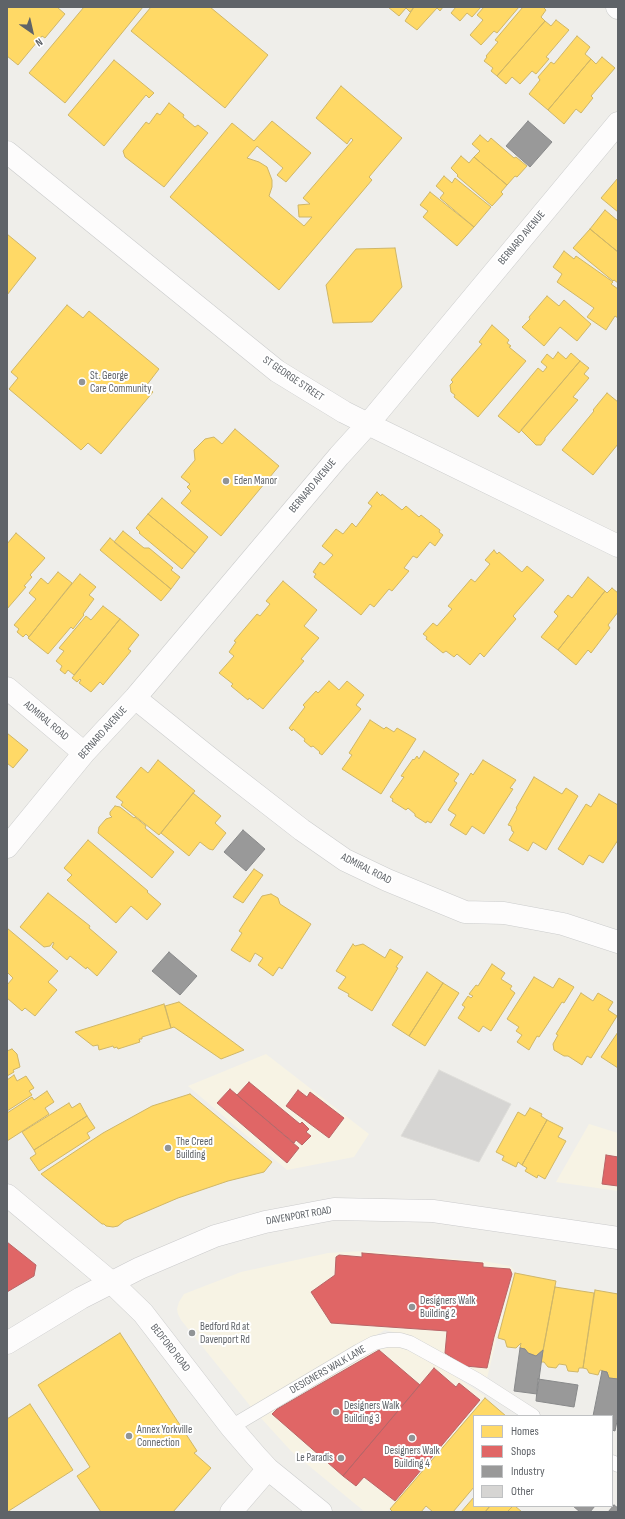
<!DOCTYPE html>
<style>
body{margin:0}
#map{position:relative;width:625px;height:1519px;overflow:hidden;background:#efeeea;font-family:"Sofia Sans Condensed",sans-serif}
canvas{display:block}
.frame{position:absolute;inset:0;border:8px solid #5f6368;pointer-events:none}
.legend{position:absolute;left:473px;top:1415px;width:140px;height:92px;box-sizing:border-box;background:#fff;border:1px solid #bfc1c3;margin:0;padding:5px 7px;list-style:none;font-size:12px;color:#5f6368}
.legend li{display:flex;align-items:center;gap:8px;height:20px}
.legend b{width:20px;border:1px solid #bfc1c3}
.north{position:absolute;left:12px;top:12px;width:40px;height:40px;-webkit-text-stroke:3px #fff;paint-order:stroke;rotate:146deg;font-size:11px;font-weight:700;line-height:16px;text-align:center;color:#5f6368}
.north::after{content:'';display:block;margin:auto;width:14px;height:18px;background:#5f6368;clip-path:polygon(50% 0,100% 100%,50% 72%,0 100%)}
</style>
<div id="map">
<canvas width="625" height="1519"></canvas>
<div class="frame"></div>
<ul class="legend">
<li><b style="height:11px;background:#ffd966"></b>Homes</li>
<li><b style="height:11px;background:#e06666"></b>Shops</li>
<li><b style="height:11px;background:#999"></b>Industry</li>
<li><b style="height:11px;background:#d6d5d3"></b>Other</li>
</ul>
<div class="north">N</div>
</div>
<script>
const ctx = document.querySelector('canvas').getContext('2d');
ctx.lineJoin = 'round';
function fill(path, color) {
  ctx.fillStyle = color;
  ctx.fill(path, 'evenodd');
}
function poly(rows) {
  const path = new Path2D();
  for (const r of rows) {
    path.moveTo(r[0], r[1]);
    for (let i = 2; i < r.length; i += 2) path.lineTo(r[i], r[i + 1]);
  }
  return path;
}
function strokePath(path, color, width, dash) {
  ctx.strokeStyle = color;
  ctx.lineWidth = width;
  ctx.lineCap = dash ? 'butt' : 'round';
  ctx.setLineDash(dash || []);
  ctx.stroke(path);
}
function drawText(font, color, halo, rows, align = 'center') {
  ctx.font = font + ' "Sofia Sans Condensed",sans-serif';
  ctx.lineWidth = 4;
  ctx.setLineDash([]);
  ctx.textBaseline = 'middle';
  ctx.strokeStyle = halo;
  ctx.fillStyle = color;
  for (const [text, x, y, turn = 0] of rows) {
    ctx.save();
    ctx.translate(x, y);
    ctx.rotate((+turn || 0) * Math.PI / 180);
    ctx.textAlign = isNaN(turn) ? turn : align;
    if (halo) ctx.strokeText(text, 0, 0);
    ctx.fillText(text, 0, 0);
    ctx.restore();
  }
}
fill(poly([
 [266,1054,369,1134,354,1157,287,1170,188,1086],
 [589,1124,618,1133,618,1191,556,1182],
 [365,1251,489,1262,510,1266,514,1270,487,1378,467,1369,413,1337,385,1330,251,1407,181,1320,178,1314,177,1309,179,1302,184,1294,241,1272,328,1253],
 [390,1346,406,1348,424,1356,485,1396,387,1512,365,1512,291,1451,260,1417,374,1348]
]), '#f7f3e4');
const homes = poly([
 [7,7,57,7,65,14,45,38,42,36,18,65,7,56,7,7],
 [84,7,143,7,65,103,29,73,84,7],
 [151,7,210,7,268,55,225,108,131,31,151,7],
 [388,7,414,7,410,12,406,8,399,16,388,7],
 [414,7,443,7,440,11,437,8,417,30,405,21,414,7],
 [456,7,481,7,472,17,467,13,460,21,451,13,456,7],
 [484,7,519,7,497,33,494,31,481,45,470,35,483,20,477,15,484,7],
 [523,7,543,7,546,10,541,17,545,21,497,76,491,71,493,68,484,61,487,57,486,56,498,42,495,40,523,7],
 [556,20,569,30,546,57,549,59,536,74,532,71,520,84,512,77,506,84,497,76,545,21,551,26,556,20],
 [577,36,590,47,585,54,591,59,548,110,529,94,540,80,538,77,551,62,554,64,577,36],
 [602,57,615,68,591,96,593,98,581,113,576,109,564,124,548,110,591,59,596,64,602,57],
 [114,60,154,93,149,98,146,95,104,146,68,115,114,60],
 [341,86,402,138,369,177,372,180,279,290,170,197,232,123,254,141,272,121,311,153,286,182,277,175,283,168,257,146,247,158,259,162,267,167,272,180,272,187,269,196,304,226,312,217,299,217,298,205,310,204,303,198,353,140,351,138,347,144,316,118,341,86],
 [169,103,184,115,183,117,195,127,198,125,208,133,164,187,125,157,123,151,146,122,149,124,157,113,160,115,169,103],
 [480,135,488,142,491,138,514,158,516,157,527,166,517,177,515,176,507,185,474,157,480,151,472,144,480,135],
 [461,156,469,163,474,157,507,185,501,192,503,194,492,206,457,176,458,175,451,168,461,156],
 [444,176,452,183,455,178,491,207,474,227,440,198,444,193,436,186,444,176],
 [618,178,618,212,601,198,618,178],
 [430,192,474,227,457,246,423,217,428,211,420,205,430,192],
 [605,210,618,221,618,252,590,229,605,210],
 [590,229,618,252,618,283,614,280,613,281,573,248,590,229],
 [7,234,36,258,7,295,7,234],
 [395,248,402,287,372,322,333,323,326,285,356,249,395,248],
 [564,251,574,259,576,256,613,282,611,284,618,289,618,318,615,316,606,330,587,317,594,308,557,282,562,274,553,267,564,251],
 [547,296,559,306,564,300,591,324,577,341,560,327,544,346,522,327,530,319,529,317,547,296],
 [67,305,83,318,89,311,159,369,146,386,153,392,101,454,88,443,81,450,9,389,18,378,11,372,67,305],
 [492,325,509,340,507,343,511,346,509,347,526,361,478,417,454,397,455,395,451,392,450,385,453,382,451,380,482,344,479,342,492,325],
 [558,352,566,359,571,353,580,361,519,433,498,416,538,368,543,372,547,367,541,362,547,354,553,359,558,352],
 [580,361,589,368,584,374,589,378,573,397,578,400,545,438,545,440,541,445,536,445,521,430,580,361],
 [607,393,618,402,618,444,593,475,562,450,594,411,593,410,607,393],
 [235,429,279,466,221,536,181,503,191,491,187,487,190,484,181,477,195,460,194,450,205,439,214,437,222,444,235,429],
 [377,492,381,496,382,494,402,510,406,506,419,517,421,515,440,530,439,532,443,535,435,546,430,542,417,558,413,556,404,568,409,571,392,591,389,589,374,607,370,604,361,615,314,577,316,574,313,572,320,562,324,565,333,555,322,546,336,529,343,534,352,523,356,527,372,506,368,503,377,492],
 [162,498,208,537,195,553,148,514,162,498],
 [148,514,195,553,182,569,139,533,140,532,136,528,148,514],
 [123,531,144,548,149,548,173,568,171,570,180,577,171,589,114,542,123,531],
 [16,533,45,558,30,575,32,577,24,586,26,587,7,609,7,544,16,533],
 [110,538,171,589,161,601,100,550,110,538],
 [494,550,497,554,499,552,522,572,527,566,544,580,513,616,516,619,484,657,480,653,470,665,457,654,454,657,446,651,443,653,426,639,427,637,423,634,433,623,437,626,452,609,448,606,471,579,475,582,490,564,485,560,494,550],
 [58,572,72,583,29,637,26,634,23,637,17,632,19,629,14,625,36,599,29,593,41,578,48,584,58,572],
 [80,574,96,587,89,595,94,599,83,614,84,615,73,629,71,627,48,654,28,638,80,574],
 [588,577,605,591,558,650,541,637,558,616,554,612,568,595,572,598,588,577],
 [283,581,317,610,304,626,319,638,301,659,304,661,263,709,249,698,248,700,231,686,233,684,219,673,234,656,229,652,236,642,234,641,257,614,260,616,270,604,266,601,283,581],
 [612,588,618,593,618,612,608,625,610,628,591,653,588,650,576,665,558,650,605,591,607,593,612,588],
 [103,606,120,619,74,675,68,670,65,674,60,670,62,666,56,661,64,651,59,648,86,616,91,620,103,606],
 [120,619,139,635,128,649,131,651,103,685,100,682,91,692,79,683,81,680,80,679,77,682,72,678,120,619],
 [329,681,339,690,347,681,364,695,356,705,361,709,322,755,319,753,320,752,313,746,311,747,304,741,305,739,293,729,292,731,289,728,305,707,303,705,316,691,318,693,329,681],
 [370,720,384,729,386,727,394,732,397,728,416,739,381,794,342,769,352,755,349,753,370,720],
 [7,733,28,750,13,768,7,763,7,733],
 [424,751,459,774,454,781,457,783,431,823,427,821,426,823,415,816,415,814,408,808,406,810,392,801,393,799,390,797,404,777,401,776,413,759,414,760,417,756,419,759,424,751],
 [158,760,195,791,159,835,121,805,123,802,116,797,141,767,148,773,158,760],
 [483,760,516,780,510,788,513,789,484,834,472,826,466,835,450,825,456,815,448,810,471,773,473,775,483,760],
 [534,777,562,794,566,788,578,796,546,850,533,842,528,851,509,840,514,832,512,831,511,826,508,825,517,809,516,808,534,777],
 [193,793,221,816,215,823,226,833,213,850,209,849,200,842,189,856,161,833,193,793],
 [599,794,618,805,618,840,603,863,589,855,583,865,558,849,586,804,591,807,599,794],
 [115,806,120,807,134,818,135,817,146,826,145,828,174,852,152,878,98,833,99,827,106,819,112,817,110,815,110,812,115,806],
 [88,840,148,891,147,892,161,904,147,920,131,906,116,923,67,880,72,875,64,868,88,840],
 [254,869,263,875,243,903,233,897,254,869],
 [48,893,90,926,89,928,117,952,97,976,87,967,86,969,70,956,67,960,52,947,54,943,53,942,50,946,44,947,20,927,48,893],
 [271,894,278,898,280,904,311,924,282,969,279,967,273,976,258,965,263,958,255,953,250,962,231,950,242,933,239,931,262,896,271,894],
 [7,928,58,971,48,982,57,990,35,1016,25,1008,22,1011,7,998,7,985,13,978,7,972,7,928],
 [353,944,355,946,363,944,385,958,390,949,403,957,396,967,398,968,372,1011,348,996,349,994,338,988,346,977,336,971,353,944],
 [492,964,505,973,501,979,512,986,510,989,515,993,491,1031,483,1026,479,1032,458,1018,465,1007,462,1005,468,996,471,998,473,996,469,994,476,985,478,986,492,964],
 [427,972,443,983,409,1036,392,1025,427,972],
 [534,977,553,988,559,978,574,987,564,1003,562,1002,539,1037,537,1036,529,1050,517,1042,522,1035,516,1031,519,1027,507,1019,534,977],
 [443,983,459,993,425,1046,409,1036,443,983],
 [581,993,593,1001,598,993,613,1002,608,1010,617,1016,591,1058,587,1056,582,1065,568,1056,564,1056,554,1050,553,1044,558,1035,556,1034,581,993],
 [179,1002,244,1050,221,1059,174,1027,171,1028,165,1006,179,1002],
 [164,1004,171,1028,142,1037,142,1039,139,1039,140,1042,118,1049,117,1047,114,1048,113,1046,99,1050,98,1045,93,1046,75,1032,164,1004],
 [618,1032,618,1068,601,1057,618,1032],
 [12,1049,17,1054,20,1067,13,1070,14,1072,7,1076,7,1051,12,1049],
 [14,1075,17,1081,26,1076,34,1088,29,1091,32,1095,7,1111,7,1080,14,1075],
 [47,1091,54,1102,45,1108,49,1114,7,1141,7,1113,32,1097,34,1100,47,1091],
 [190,1094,272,1162,264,1172,228,1181,178,1198,124,1221,118,1226,113,1227,106,1226,104,1224,102,1224,41,1174,103,1133,152,1106,190,1094],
 [69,1103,72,1108,80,1103,87,1116,34,1150,22,1132,69,1103],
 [530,1108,542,1114,541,1116,547,1120,522,1165,518,1162,516,1167,502,1160,504,1156,496,1152,518,1112,525,1116,530,1108],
 [87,1116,95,1128,87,1133,90,1138,39,1171,30,1158,36,1154,34,1150,87,1116],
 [547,1120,563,1128,558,1137,566,1141,545,1179,538,1175,537,1178,525,1171,527,1168,522,1165,547,1120],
 [515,1273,556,1281,543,1350,536,1356,528,1353,525,1349,520,1348,521,1343,516,1348,507,1347,505,1340,498,1338,515,1273],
 [555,1287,594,1293,583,1368,579,1368,578,1372,568,1371,566,1365,559,1364,556,1368,548,1367,544,1362,541,1362,555,1287],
 [595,1290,618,1294,618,1379,609,1378,607,1372,600,1370,598,1375,589,1373,587,1369,583,1368,595,1290],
 [120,1333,197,1451,194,1453,211,1468,173,1512,101,1512,77,1476,90,1467,38,1385,120,1333],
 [485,1398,506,1416,474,1416,474,1487,453,1512,433,1512,426,1506,421,1512,393,1512,390,1509,485,1398],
 [30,1404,73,1470,7,1512,7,1419,30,1404],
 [474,1497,474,1506,490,1506,485,1512,461,1512,474,1497],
 [490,1506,513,1506,507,1512,485,1512,490,1506],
 [513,1506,515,1506,522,1512,507,1512,513,1506]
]);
fill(homes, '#ffd966');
strokePath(homes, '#cfb667', 1);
const shops = poly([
 [249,1082,300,1124,302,1122,309,1129,306,1132,311,1136,302,1145,296,1140,294,1143,237,1095,249,1082],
 [230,1089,299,1148,287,1163,217,1103,230,1089],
 [298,1090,307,1097,310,1092,344,1118,329,1138,286,1106,298,1090],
 [606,1155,618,1157,618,1186,602,1184,606,1155],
 [7,1242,36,1265,34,1276,7,1292,7,1242],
 [362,1253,483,1263,483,1267,510,1269,512,1274,494,1337,487,1368,465,1366,445,1353,447,1331,331,1323,311,1292,335,1275,336,1257,339,1255,362,1257,362,1253],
 [379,1350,420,1385,343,1476,272,1414,277,1409,379,1350],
 [434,1368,456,1387,459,1383,480,1400,395,1501,364,1477,356,1486,343,1476,434,1368]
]);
fill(shops, '#e06666');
strokePath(shops, '#b96567', 1);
const industry = poly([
 [528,121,552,142,530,167,506,146,528,121],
 [243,830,265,849,246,871,224,852,243,830],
 [169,952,197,976,180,995,152,971,169,952],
 [520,1348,525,1349,528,1353,536,1356,543,1350,537,1394,514,1391,520,1348],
 [602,1371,607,1372,609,1378,618,1379,618,1416,615,1431,612,1430,612,1416,593,1416,602,1371],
 [538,1379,578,1385,574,1407,536,1401,538,1379],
 [614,1505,618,1508,618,1512,608,1512,614,1505],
 [573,1506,595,1506,590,1512,580,1512,573,1506]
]);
fill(industry, '#999');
strokePath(industry, '#88898a', 1);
const building = poly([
 [439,1070,511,1104,479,1162,401,1136,439,1070]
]);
fill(building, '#d6d5d3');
strokePath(building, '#deddd9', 1);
const lane = poly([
 [231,1427,359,1351,374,1343,388,1340,400,1340,410,1343,477,1380,533,1416],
 [612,1462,618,1465]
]);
const street = poly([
 [617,7,618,8],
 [7,152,277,371,344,412,368,424,618,546],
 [7,688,84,753],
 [135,698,217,764,302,830,345,860,387,880,465,912,504,913,563,924,618,942],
 [7,847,84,753,135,698,339,456,368,424,618,123],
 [7,1195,112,1283,143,1313,231,1427,256,1456,268,1469,321,1512],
 [231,1512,268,1469]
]);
const secondary = poly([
 [7,1343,81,1298,140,1268,215,1236,265,1222,334,1209,433,1211,618,1238]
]);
strokePath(lane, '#cbcccc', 15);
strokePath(street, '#cbcccc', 23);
strokePath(secondary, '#cacacb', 23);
strokePath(lane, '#fdfcfc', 14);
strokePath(street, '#fdfcfc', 22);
strokePath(secondary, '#fdfcfc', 22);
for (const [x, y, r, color] of [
 [82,382,4,"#919496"],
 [226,481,4,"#919496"],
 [168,1148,4,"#919496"],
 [412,1307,4,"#919496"],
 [192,1333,4,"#919496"],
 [336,1412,4,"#919496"],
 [129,1436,4,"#919496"],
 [412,1438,4,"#919496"],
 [341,1458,4,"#919496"]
]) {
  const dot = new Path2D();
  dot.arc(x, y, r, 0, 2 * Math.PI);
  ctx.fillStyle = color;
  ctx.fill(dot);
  strokePath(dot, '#fff', 1.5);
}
drawText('11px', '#5f6368', '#fff', [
 ["BERNARD AVENUE",522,238,-50],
 ["ST GEORGE STREET",293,379,34],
 ["BERNARD AVENUE",313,486,-50],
 ["ADMIRAL ROAD",46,721,40],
 ["BERNARD AVENUE",103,733,-48],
 ["ADMIRAL ROAD",366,869,27],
 ["DAVENPORT ROAD",299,1216,-10],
 ["BEDFORD ROAD",170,1348,52],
 ["DESIGNERS WALK LANE",328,1370,-30]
]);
drawText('11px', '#5f6368', '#fff', [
 ["St. George",90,376],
 ["Care Community",90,389],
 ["Eden Manor",234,481],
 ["The Creed",176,1142],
 ["Building",176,1155],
 ["Designers Walk",420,1301],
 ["Building 2",420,1314],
 ["Bedford Rd at",200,1327],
 ["Davenport Rd",200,1340],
 ["Designers Walk",344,1406],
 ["Building 3",344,1419],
 ["Annex Yorkville",137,1430],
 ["Connection",137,1443],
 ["Designers Walk",412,1451,"center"],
 ["Building 4",412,1464,"center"],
 ["Le Paradis",333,1458,"right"]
], 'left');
</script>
